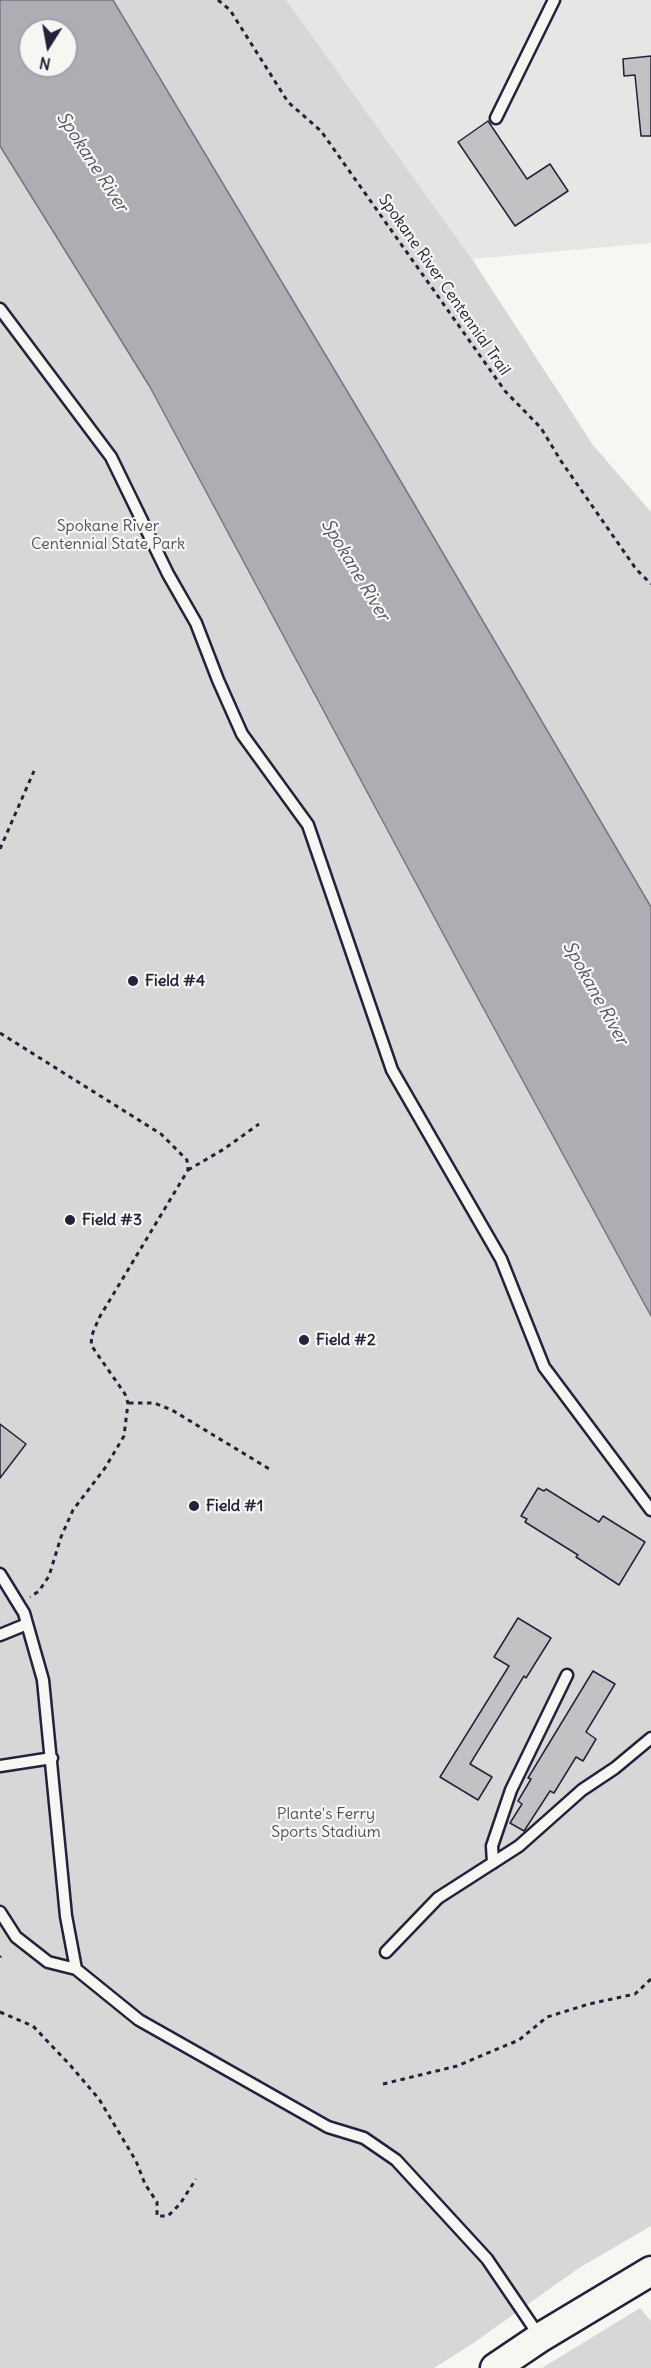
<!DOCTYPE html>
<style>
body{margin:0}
#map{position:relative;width:651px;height:2368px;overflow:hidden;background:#f6f6f2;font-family:Delius,sans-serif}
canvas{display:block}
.north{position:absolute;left:18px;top:18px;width:60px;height:60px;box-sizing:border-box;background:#f6f6f2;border:2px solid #a1a1a9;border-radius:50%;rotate:191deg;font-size:16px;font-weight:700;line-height:24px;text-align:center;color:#22223b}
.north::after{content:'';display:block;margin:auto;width:21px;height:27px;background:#22223b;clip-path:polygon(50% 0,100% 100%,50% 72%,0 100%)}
</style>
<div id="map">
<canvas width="651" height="2368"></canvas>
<div class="north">N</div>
</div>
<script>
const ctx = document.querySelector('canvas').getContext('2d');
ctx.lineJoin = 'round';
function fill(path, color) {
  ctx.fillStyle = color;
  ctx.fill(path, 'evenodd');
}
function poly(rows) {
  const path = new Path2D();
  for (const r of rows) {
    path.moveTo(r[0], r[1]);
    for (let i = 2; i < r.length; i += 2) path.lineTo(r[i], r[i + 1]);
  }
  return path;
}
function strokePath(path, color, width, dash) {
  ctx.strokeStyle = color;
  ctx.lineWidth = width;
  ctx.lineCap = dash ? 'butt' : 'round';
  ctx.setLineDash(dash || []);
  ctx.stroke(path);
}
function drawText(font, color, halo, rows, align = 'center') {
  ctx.font = font + ' Delius,sans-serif';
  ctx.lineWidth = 4.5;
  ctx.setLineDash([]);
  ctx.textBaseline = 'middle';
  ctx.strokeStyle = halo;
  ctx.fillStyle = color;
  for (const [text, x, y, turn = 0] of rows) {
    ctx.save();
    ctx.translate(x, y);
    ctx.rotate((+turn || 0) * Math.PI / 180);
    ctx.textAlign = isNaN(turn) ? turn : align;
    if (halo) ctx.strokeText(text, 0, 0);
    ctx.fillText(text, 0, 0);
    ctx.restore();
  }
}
fill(poly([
 [286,0,651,0,651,243,472,259]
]), '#e6e6e4');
fill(poly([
 [113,0,286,0,472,259,593,445,651,512,651,907,380,446],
 [0,146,150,387,461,967,651,1316,651,2226,579,2268,472,2344,434,2368,0,2368],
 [640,2308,651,2321,651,2368,542,2368]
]), '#d7d7d7');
const water = poly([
 [0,0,113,0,380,446,651,907,651,1316,461,967,150,387,0,146,0,0],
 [30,30,66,30,66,66,30,66,30,30]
]);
fill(water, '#adadb3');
strokePath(water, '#757583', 1.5);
const building = poly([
 [651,56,651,136,641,136,635,75,624,76,623,59,651,56],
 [488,121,527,179,550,164,568,191,515,226,458,142,488,121],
 [0,1424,26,1444,0,1478,0,1424],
 [538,1488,544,1491,546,1489,599,1522,603,1516,645,1542,619,1585,576,1557,578,1555,525,1522,527,1519,521,1516,538,1488],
 [518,1618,551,1638,526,1678,524,1676,470,1764,492,1777,478,1800,440,1777,509,1666,494,1657,518,1618],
 [593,1671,615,1684,586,1732,596,1739,583,1761,576,1757,554,1793,550,1791,524,1831,510,1823,522,1804,518,1801,531,1779,528,1778,593,1671]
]);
fill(building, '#c2c2c4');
strokePath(building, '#22223b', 1.5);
const lane = poly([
 [496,118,554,0],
 [0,309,111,457,168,574,196,623,218,680,242,734,308,825,392,1070,501,1259,544,1367,651,1510],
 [0,1574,24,1613,43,1680,66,1916,76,1969,139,2020,328,2127,364,2138,396,2160,487,2259,540,2337],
 [0,1635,27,1624],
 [0,1766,52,1758],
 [493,1863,492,1846,511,1790,567,1675],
 [0,1912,16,1937,48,1962,76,1969],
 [386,1952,438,1898,519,1846,582,1790,615,1768,651,1738]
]);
const secondary = poly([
 [495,2368,541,2337,651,2271]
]);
strokePath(lane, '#22223b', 15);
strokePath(secondary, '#22223b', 33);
strokePath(poly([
 [218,0,230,10,288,102,321,131,505,391,541,428,561,461,636,569,651,584],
 [0,849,34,771],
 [0,1033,161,1134,187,1160,188,1170,99,1318,92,1335,91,1345,125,1394,128,1403,124,1436,105,1468,73,1510,61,1537,49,1576,39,1591,30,1597],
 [188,1170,224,1149,259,1124],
 [129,1403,154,1403,172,1410,271,1470],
 [0,1957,1,1956],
 [0,2012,33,2026,70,2065,99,2099,136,2161,145,2184,157,2202,157,2216,168,2216,180,2204,196,2179],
 [383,2084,457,2066,519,2040,547,2017,589,2004,635,1994,651,1979]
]), '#22223b', 3, [4.5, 4.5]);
strokePath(lane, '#f6f6f2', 10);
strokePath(secondary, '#f6f6f2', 28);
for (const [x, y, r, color] of [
 [133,981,6,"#22223b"],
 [70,1220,6,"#22223b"],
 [304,1340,6,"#22223b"],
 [194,1506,6,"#22223b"]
]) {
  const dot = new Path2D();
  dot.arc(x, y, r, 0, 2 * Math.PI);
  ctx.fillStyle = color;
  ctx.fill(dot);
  strokePath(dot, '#f6f6f2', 2);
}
drawText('16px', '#22223b', '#f6f6f2', [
 ["Spokane River Centennial Trail",444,285,55]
]);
drawText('16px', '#4f4f62', '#f6f6f2', [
 ["Spokane River",108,526],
 ["Centennial State Park",108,544],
 ["Plante's Ferry",326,1814],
 ["Sports Stadium",326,1832]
]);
drawText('bold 16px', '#22223b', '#f6f6f2', [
 ["Field #4",145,981],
 ["Field #3",82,1220],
 ["Field #2",316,1340],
 ["Field #1",206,1506]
], 'left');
drawText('italic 18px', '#535365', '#f6f6f2', [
 ["Spokane River",92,162,57],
 ["Spokane River",355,570,59],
 ["Spokane River",595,993,61]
]);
</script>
